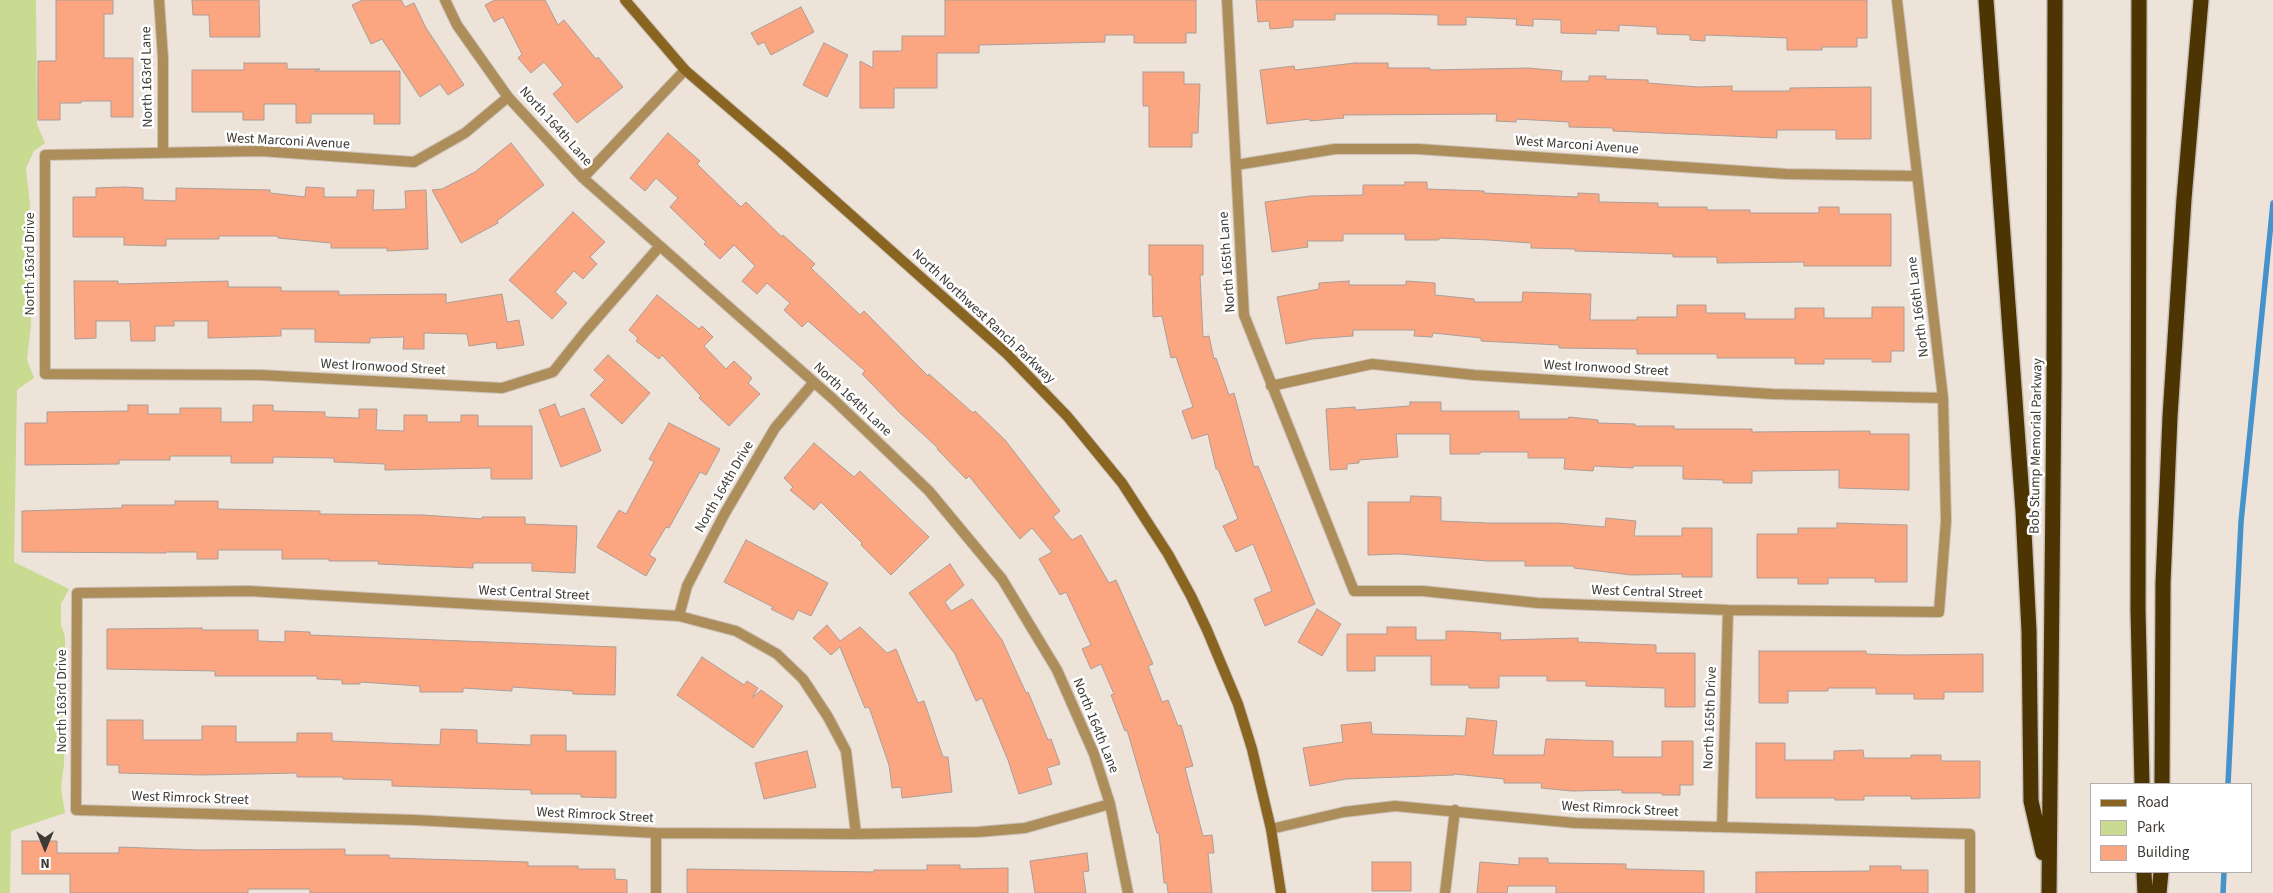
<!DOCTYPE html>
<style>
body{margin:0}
#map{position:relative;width:2273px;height:893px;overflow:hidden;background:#ede3d9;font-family:"Source Sans 3",sans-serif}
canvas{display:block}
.legend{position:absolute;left:2090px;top:783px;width:162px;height:90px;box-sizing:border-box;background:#fff;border:1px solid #b2b0af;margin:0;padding:6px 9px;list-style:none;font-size:15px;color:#3e3a36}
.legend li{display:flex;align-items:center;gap:10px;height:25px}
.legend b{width:25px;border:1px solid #b2b0af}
.north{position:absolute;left:20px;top:823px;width:50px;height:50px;-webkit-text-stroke:4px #fff;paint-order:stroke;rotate:180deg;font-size:14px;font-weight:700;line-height:20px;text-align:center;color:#3e3a36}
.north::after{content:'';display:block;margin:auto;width:18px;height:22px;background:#3e3a36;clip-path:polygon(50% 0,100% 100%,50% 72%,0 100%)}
</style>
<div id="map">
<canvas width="2273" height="893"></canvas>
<ul class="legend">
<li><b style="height:6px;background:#896521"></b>Road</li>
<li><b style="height:14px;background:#c8db90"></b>Park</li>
<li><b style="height:14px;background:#fca681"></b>Building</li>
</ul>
<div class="north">N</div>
</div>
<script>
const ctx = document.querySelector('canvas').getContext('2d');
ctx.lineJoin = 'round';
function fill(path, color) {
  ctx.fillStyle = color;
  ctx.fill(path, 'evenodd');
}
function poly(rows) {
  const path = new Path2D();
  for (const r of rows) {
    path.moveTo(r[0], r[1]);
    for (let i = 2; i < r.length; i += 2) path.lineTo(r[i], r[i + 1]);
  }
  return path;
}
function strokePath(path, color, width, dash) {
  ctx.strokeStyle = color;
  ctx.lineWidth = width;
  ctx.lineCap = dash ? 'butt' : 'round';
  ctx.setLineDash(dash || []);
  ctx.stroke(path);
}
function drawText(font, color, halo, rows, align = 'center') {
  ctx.font = font + ' "Source Sans 3",sans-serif';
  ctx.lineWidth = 5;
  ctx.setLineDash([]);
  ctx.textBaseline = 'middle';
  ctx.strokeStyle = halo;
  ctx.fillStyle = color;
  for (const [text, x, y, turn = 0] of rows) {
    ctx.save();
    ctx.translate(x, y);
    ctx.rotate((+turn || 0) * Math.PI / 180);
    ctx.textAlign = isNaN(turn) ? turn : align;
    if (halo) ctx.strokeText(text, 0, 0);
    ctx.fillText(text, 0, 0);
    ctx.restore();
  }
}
fill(poly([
 [0,0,36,0,37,124,45,143,34,151,26,168,30,205,31,324,27,360,34,378,17,390,14,562,69,589,61,604,61,624,65,637,64,764,61,788,65,813,11,831,10,893,0,893]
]), '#c8db90');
strokePath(poly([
 [2228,784,2241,522,2273,203],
 [2223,893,2224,872]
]), '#4693cc', 5.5);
const building = poly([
 [56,0,113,0,113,14,104,14,104,58,133,58,133,117,111,117,111,101,81,101,81,103,60,103,60,120,38,120,38,61,56,61,56,0],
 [192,0,259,0,260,37,210,37,209,15,193,15,192,0],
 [363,0,401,0,405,7,414,3,426,28,464,85,448,95,440,84,420,97,382,39,371,44,352,5,363,0],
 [495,0,545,0,558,25,564,20,596,59,598,57,623,87,577,123,553,94,563,85,544,62,531,73,518,58,522,54,503,17,494,22,485,5,495,0],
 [945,0,1196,0,1196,33,1186,33,1186,43,1134,43,1134,35,1105,35,1105,42,979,45,979,53,937,53,937,88,894,88,894,108,860,108,860,61,873,68,873,51,902,51,902,36,945,36,945,0],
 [1256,0,1867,0,1867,38,1857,38,1857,47,1822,47,1822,50,1787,50,1787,38,1705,35,1705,41,1690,40,1690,35,1657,34,1657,27,1619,25,1619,31,1596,30,1596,34,1561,33,1561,20,1533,19,1533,26,1516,25,1517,19,1466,17,1466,25,1438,25,1438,15,1392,14,1335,14,1335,20,1293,20,1293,27,1270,29,1269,21,1258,22,1256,0],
 [801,7,814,32,771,55,764,42,758,45,751,33,801,7],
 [824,43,848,55,827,97,803,85,824,43],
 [244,63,287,63,287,69,320,69,315,71,400,71,400,124,374,124,374,114,311,114,311,123,296,123,296,104,264,104,264,120,243,120,243,112,192,112,192,70,244,70,244,63],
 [1355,63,1388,63,1388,68,1430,68,1430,70,1528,68,1562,71,1561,81,1589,81,1589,76,1606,76,1605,79,1648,80,1648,83,1698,87,1732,86,1732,91,1790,91,1790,88,1871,87,1871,139,1836,139,1836,130,1777,130,1777,138,1613,131,1613,128,1569,127,1569,122,1516,119,1516,122,1496,121,1497,114,1343,115,1344,118,1310,121,1310,119,1267,124,1260,70,1294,66,1295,70,1355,63],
 [1143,72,1184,72,1184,84,1200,84,1198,133,1192,133,1192,147,1149,147,1149,106,1143,106,1143,72],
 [668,133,700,161,697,164,741,207,746,202,782,237,783,235,815,264,811,268,860,315,864,311,928,376,929,374,973,413,975,411,1005,440,1060,511,1053,517,1072,540,1081,535,1109,583,1116,580,1153,664,1148,666,1162,702,1168,700,1178,726,1181,725,1193,766,1185,768,1203,836,1212,835,1214,853,1208,853,1212,893,1168,893,1167,883,1164,883,1159,833,1157,833,1127,730,1125,731,1111,695,1114,694,1101,664,1091,669,1082,649,1091,645,1066,592,1060,595,1039,559,1052,552,1032,528,1020,539,969,476,966,479,937,449,938,448,900,413,862,374,865,371,808,321,802,327,784,310,790,303,767,283,757,294,742,281,755,266,734,245,720,259,704,244,706,242,670,207,678,198,656,178,645,191,630,178,668,133],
 [511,143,544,185,497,221,498,223,461,243,432,190,442,189,475,172,511,143],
 [1405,182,1427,182,1427,189,1484,191,1484,193,1578,197,1578,193,1599,194,1599,202,1658,203,1658,207,1707,207,1707,210,1750,210,1750,213,1819,213,1819,207,1839,207,1839,214,1891,214,1891,266,1804,266,1804,262,1717,263,1717,257,1673,257,1673,254,1575,251,1575,249,1531,248,1531,243,1489,240,1439,238,1439,240,1405,240,1405,234,1343,234,1343,241,1307,241,1308,247,1272,252,1265,202,1310,196,1363,195,1363,185,1405,185,1405,182],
 [124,187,143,188,143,200,176,201,176,188,270,190,270,193,305,197,306,187,324,188,324,197,357,197,357,190,374,190,373,210,406,209,405,191,426,190,428,249,387,251,387,248,331,248,331,243,278,238,278,236,219,236,219,239,166,239,166,246,124,245,124,237,73,237,73,197,96,197,96,188,124,187],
 [573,212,605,242,590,257,597,264,583,279,574,271,555,292,567,303,552,319,509,280,573,212],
 [1149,245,1203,245,1203,275,1200,275,1203,337,1209,336,1214,359,1216,358,1229,395,1234,393,1254,467,1258,466,1315,604,1265,626,1254,599,1272,591,1253,544,1236,552,1223,526,1238,519,1218,469,1216,469,1208,434,1192,439,1182,411,1193,407,1176,357,1171,358,1162,316,1153,317,1152,275,1149,275,1149,245],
 [74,281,118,281,118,284,228,281,228,287,281,287,281,291,339,291,339,295,446,294,446,303,502,294,507,322,519,320,524,345,497,349,496,342,469,346,467,334,424,333,424,349,403,349,404,337,370,338,370,343,315,342,315,329,281,329,281,336,208,338,208,321,174,321,174,326,155,326,155,341,131,341,130,321,96,321,96,338,75,339,74,281],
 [1349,281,1349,285,1406,285,1406,281,1435,283,1435,295,1474,299,1474,302,1522,302,1523,292,1591,294,1590,320,1637,320,1637,317,1677,317,1677,305,1706,305,1706,313,1745,313,1745,319,1795,319,1795,308,1824,308,1824,318,1872,318,1872,307,1904,307,1904,351,1891,351,1891,362,1872,362,1872,359,1824,359,1824,364,1795,364,1795,358,1717,358,1717,354,1637,354,1637,349,1559,348,1559,345,1481,341,1481,338,1433,333,1432,337,1414,336,1415,330,1353,330,1353,336,1312,339,1286,344,1277,297,1319,289,1319,283,1349,281],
 [657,295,699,329,702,326,713,337,704,346,726,369,734,361,752,378,748,383,760,394,729,426,699,398,701,396,662,355,659,359,636,341,638,338,629,330,657,295],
 [608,355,650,393,622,424,590,395,605,380,594,370,608,355],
 [1410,402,1441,402,1441,411,1519,411,1519,419,1568,419,1569,417,1598,420,1598,423,1635,424,1635,426,1674,426,1674,429,1752,429,1752,432,1870,431,1870,434,1909,434,1909,490,1839,488,1839,470,1752,471,1752,483,1723,483,1723,480,1683,479,1683,466,1633,466,1633,468,1594,466,1593,471,1564,469,1565,458,1528,458,1528,452,1480,452,1480,454,1450,454,1450,434,1396,434,1398,457,1359,460,1359,463,1347,464,1347,469,1330,470,1326,409,1355,407,1355,410,1410,406,1410,402],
 [555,404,560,417,584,408,601,451,561,467,539,410,555,404],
 [128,405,148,405,148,414,180,414,180,408,221,408,221,422,253,422,253,405,273,405,273,411,325,412,325,417,359,418,359,409,377,409,376,430,404,431,404,415,427,415,427,422,461,422,461,415,478,415,478,426,532,426,532,479,491,479,491,468,385,470,385,464,334,462,334,458,273,457,273,463,231,463,231,456,170,456,170,460,119,460,119,464,25,465,25,423,47,423,47,412,128,411,128,405],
 [669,423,720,449,706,475,700,472,669,528,666,527,649,555,656,559,646,576,597,547,619,510,626,514,654,462,649,459,669,423],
 [814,443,854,477,860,471,929,537,891,575,861,545,862,543,821,502,814,510,790,490,793,487,784,478,814,443],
 [1411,496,1441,497,1441,521,1488,523,1557,523,1605,527,1606,518,1636,521,1634,536,1682,536,1682,528,1712,528,1712,577,1682,577,1682,574,1631,575,1574,568,1574,566,1525,566,1525,561,1488,561,1399,554,1368,555,1368,502,1410,502,1411,496],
 [175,501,218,501,218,509,320,511,320,514,423,515,482,519,482,517,525,517,525,524,577,526,575,573,532,571,532,563,473,563,473,568,378,564,379,561,329,561,329,559,282,559,282,550,218,550,218,559,197,559,197,552,166,552,166,553,22,552,22,511,122,508,122,505,175,505,175,501],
 [1837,523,1907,525,1907,582,1875,582,1875,578,1828,578,1828,584,1798,584,1798,578,1757,578,1757,534,1798,534,1798,528,1837,528,1837,523],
 [746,540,828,583,811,616,798,610,793,620,771,609,773,607,724,582,746,540],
 [950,564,964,585,945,602,951,611,972,599,1002,640,1026,693,1028,692,1048,740,1051,739,1060,764,1047,768,1052,784,1019,794,1008,760,982,698,976,701,955,654,909,593,950,564],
 [1317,609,1341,624,1322,656,1298,642,1317,609],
 [827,625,840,641,860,627,887,653,896,649,918,703,924,701,943,757,948,757,952,792,902,798,901,787,892,788,889,765,869,707,865,708,840,647,831,655,813,638,827,625],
 [1387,627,1416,627,1416,640,1446,640,1446,631,1461,631,1501,633,1500,640,1578,638,1578,642,1656,645,1656,653,1695,653,1695,707,1665,707,1665,688,1586,686,1586,681,1547,681,1547,676,1499,676,1499,688,1469,688,1469,685,1431,685,1431,656,1375,656,1375,671,1347,671,1347,634,1387,634,1387,627],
 [202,628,202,630,258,630,258,641,285,642,285,631,310,632,310,635,616,647,615,695,573,694,573,691,512,687,512,691,463,688,463,692,420,692,420,686,360,682,360,684,342,684,342,680,317,679,317,676,215,676,215,671,107,669,107,629,202,628],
 [1759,651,1866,651,1866,654,1905,655,1983,654,1983,692,1944,692,1944,699,1914,699,1914,694,1876,694,1876,688,1828,688,1828,691,1788,691,1788,703,1759,703,1759,651],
 [702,657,744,685,747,681,758,688,752,698,761,690,783,706,753,748,677,695,702,657],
 [1467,718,1497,721,1493,755,1544,755,1546,739,1613,741,1613,757,1662,757,1662,741,1693,741,1693,785,1680,785,1680,795,1662,795,1662,793,1622,793,1622,790,1572,791,1541,788,1542,783,1504,783,1504,779,1454,774,1454,775,1346,779,1310,786,1303,748,1343,742,1341,725,1371,722,1372,734,1465,736,1467,718],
 [107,720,143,720,143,740,202,740,202,726,236,726,236,742,297,742,297,733,332,733,332,741,440,745,441,729,477,730,477,743,531,745,531,735,566,735,566,751,616,751,616,798,581,797,581,794,531,794,531,790,392,786,392,780,343,779,343,777,297,777,297,773,202,775,119,773,119,765,107,765,107,720],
 [1756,743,1785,743,1785,760,1834,760,1834,751,1863,750,1864,758,1911,758,1911,755,1941,755,1941,761,1980,761,1980,798,1911,799,1911,796,1864,796,1864,800,1835,800,1835,798,1756,798,1756,743],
 [807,751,816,787,764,799,755,763,807,751],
 [22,841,57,841,57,853,119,853,119,847,199,850,345,849,345,855,389,855,389,858,528,862,528,866,578,866,578,869,615,869,615,879,627,880,627,893,310,893,310,889,248,889,248,893,70,893,70,874,22,874,22,841],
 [1087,853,1089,871,1083,872,1086,893,1035,893,1030,861,1087,853],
 [1519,858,1548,858,1548,863,1626,864,1626,869,1704,871,1704,893,1556,893,1556,886,1508,886,1507,893,1477,893,1480,862,1519,865,1519,858],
 [1372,862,1411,862,1411,891,1372,891,1372,862],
 [927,865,960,865,960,869,1008,868,1008,893,687,893,687,869,874,872,874,870,927,870,927,865],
 [1870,866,1901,866,1901,870,1928,870,1928,893,1756,893,1756,872,1870,871,1870,866]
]);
fill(building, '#fca681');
strokePath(building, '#aa9d97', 1);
const minor = poly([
 [159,0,163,58,163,153],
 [445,0,457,25,508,97,583,178,833,399,929,491,1002,579,1057,670,1094,754,1110,804,1128,893],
 [1227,0,1244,315,1354,591,1423,591,1538,603,1728,610,1939,612,1946,521,1943,398,1897,0],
 [508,97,465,133,414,162,261,151,45,155,45,374,260,375,502,388,553,372,585,332,659,247],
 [1236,165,1335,149,1418,149,1786,174,1917,176],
 [583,178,685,70],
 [1271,386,1372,364,1474,375,1772,394,1943,398],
 [679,616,687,586,725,513,775,428,814,382],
 [1722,827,1728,610],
 [1271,829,1344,812,1395,806,1575,823,1970,834,1970,893],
 [856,834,846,751,828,717,803,679,777,654,736,631,679,616,249,591,77,593,76,810,415,820,656,833,856,834,978,832,1025,828,1110,804],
 [656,893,656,833],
 [1445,893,1455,810]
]);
const secondary = poly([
 [625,0,685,70,785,156,1007,354,1067,416,1122,483,1168,554,1191,596,1207,630,1238,704,1252,749,1271,829,1281,893]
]);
const motorway = poly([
 [1986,0,2023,511,2029,631,2031,801,2043,853],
 [2139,0,2138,610,2142,784],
 [2162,784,2163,583,2170,417,2184,199,2201,0],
 [2144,872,2145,893],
 [2049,893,2054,382,2055,0],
 [2159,893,2161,872]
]);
strokePath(minor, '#cac1b8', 12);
strokePath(secondary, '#cac1b8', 12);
strokePath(motorway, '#cac1b8', 18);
strokePath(minor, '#ad8e5a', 10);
strokePath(secondary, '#896521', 10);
strokePath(motorway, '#4d3503', 15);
drawText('14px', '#3e3a36', '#fff', [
 ["North 163rd Lane",148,77,-91],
 ["North 164th Lane",555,127,48],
 ["West Marconi Avenue",288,142,3],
 ["West Marconi Avenue",1577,146,4],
 ["North 165th Lane",1228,262,-94],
 ["North 163rd Drive",31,264,-90],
 ["North 166th Lane",1919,307,-97],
 ["North Northwest Ranch Parkway",983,317,43],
 ["West Ironwood Street",383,368,3],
 ["West Ironwood Street",1606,369,3],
 ["North 164th Lane",852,400,43],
 ["Bob Stump Memorial Parkway",2037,446,-89],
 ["North 164th Drive",725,487,-60],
 ["West Central Street",1647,593,2],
 ["West Central Street",534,594,3],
 ["North 163rd Drive",63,701,-90],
 ["North 165th Drive",1711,718,-88],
 ["North 164th Lane",1095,726,68],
 ["West Rimrock Street",190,799,2],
 ["West Rimrock Street",1620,810,3],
 ["West Rimrock Street",595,816,3]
]);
</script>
